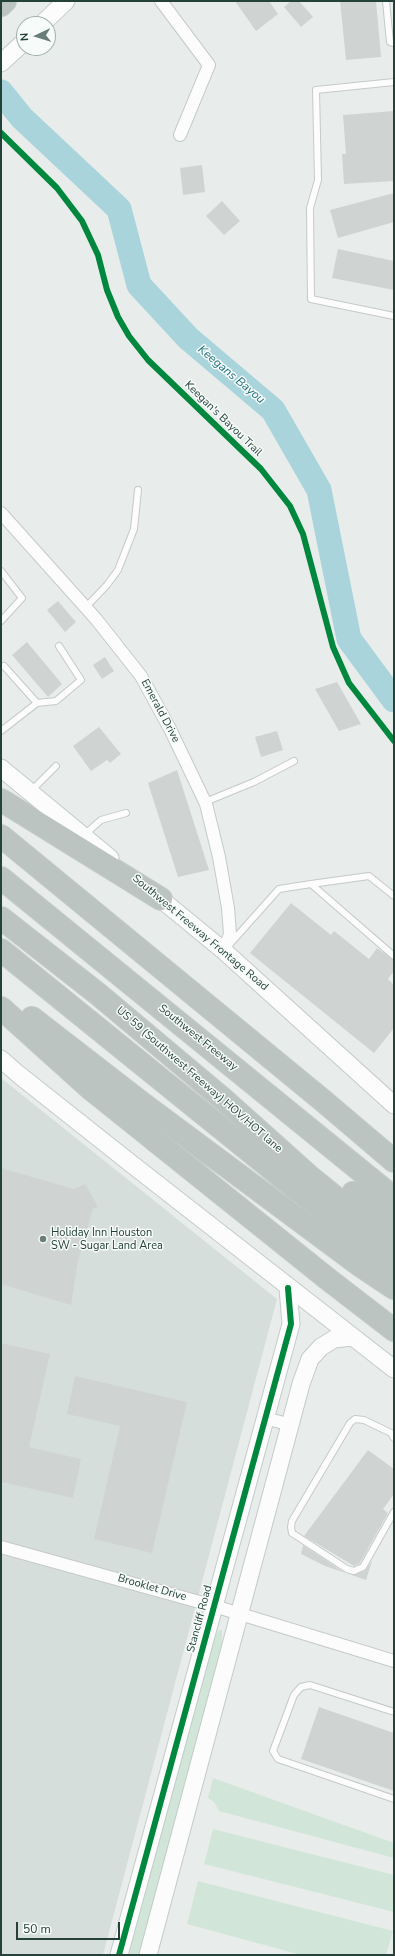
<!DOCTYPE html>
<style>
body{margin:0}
#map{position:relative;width:395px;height:1956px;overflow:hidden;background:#e8edeb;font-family:"Nunito Sans",sans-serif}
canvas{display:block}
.frame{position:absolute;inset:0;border:2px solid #24423a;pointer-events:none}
.north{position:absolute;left:16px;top:16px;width:40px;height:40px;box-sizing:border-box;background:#f7fbf9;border:1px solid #a3b1ad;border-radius:50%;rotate:266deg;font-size:11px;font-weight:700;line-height:16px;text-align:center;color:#24423a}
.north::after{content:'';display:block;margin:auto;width:14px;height:18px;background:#697e78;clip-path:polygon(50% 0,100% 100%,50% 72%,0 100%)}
.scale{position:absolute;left:16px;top:1922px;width:104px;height:18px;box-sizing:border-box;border:2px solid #24423a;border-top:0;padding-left:5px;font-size:12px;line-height:14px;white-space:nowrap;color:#24423a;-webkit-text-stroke:3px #f7fbf9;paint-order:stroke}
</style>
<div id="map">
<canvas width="395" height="1956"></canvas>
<div class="frame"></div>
<div class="north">N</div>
<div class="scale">50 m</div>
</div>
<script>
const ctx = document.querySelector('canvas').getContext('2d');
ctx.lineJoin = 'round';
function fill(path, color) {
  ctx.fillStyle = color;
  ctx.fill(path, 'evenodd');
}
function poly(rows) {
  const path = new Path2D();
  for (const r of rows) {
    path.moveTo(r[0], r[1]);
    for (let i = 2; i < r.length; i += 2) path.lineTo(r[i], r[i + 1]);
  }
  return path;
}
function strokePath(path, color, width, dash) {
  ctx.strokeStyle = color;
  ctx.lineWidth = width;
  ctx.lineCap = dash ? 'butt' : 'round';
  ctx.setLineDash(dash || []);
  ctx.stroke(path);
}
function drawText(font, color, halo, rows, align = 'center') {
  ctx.font = font + ' "Nunito Sans",sans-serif';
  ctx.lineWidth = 3;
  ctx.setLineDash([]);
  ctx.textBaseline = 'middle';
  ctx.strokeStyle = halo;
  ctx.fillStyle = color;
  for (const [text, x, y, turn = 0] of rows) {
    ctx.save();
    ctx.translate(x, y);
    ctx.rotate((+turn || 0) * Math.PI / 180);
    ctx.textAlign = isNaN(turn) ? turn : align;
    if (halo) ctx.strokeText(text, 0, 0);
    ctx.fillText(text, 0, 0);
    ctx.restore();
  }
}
fill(poly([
 [1,1078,277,1299,103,1955,1,1955]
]), '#d6dedb');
fill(poly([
 [219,1630,222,1630,222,1644,139,1955,129,1955,213,1640],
 [213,1778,394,1843,394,1858,219,1811,214,1802,208,1798],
 [213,1829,394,1875,394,1912,204,1864],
 [198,1881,393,1931,386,1955,301,1955,187,1924]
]), '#d1e6d8');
strokePath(poly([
 [1,92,22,118,119,209,139,285,188,338,273,410,319,490,349,639,394,700]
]), '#a9d4db', 25);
fill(poly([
 [235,1,269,1,278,14,256,31],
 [291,1,299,1,313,17,301,27,284,7],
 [340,1,376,1,381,57,346,60],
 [394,111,394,181,344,184,342,154,346,154,343,115],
 [202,165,205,192,183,195,180,168],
 [394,193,394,222,338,238,330,210],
 [222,201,240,221,224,235,206,216],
 [338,249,394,261,394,290,332,278],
 [58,601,76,622,65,632,47,610],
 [27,642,62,684,48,697,12,655],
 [105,657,114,671,102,679,93,665],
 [337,682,361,724,339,731,315,689],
 [99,727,121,754,110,763,107,760,91,771,73,746],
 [277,731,283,750,261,757,255,737],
 [177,770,209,870,178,877,148,783],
 [291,903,331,935,334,931,369,959,377,948,394,960,394,971,388,979,394,985,394,1028,374,1053,250,953],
 [1,1168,74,1189,85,1184,98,1207,93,1209,78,1261,71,1305,1,1284],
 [1,1343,50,1354,29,1447,81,1459,73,1498,1,1482],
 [75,1376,187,1402,152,1553,94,1539,120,1426,67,1414],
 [368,1450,394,1469,394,1494,383,1509,388,1513,360,1563,354,1566,304,1536],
 [303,1545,345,1573,353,1575,365,1571,372,1561,366,1580,325,1566,301,1554],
 [319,1707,394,1733,394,1791,301,1759]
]), '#cfd4d2');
const lane = poly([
 [386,1,390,42,394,43],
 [394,82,316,90,318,180,310,208,311,299,394,316],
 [1,571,22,598,1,621],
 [85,608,107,585,118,570,134,529,138,490],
 [4,666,37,703],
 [1,731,37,703,56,701,81,680,59,646],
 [31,791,56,766],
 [205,802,254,782,294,761],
 [84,835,101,820,126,813],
 [394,896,369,876,311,884,394,956],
 [229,945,279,889,311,884],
 [394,1438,391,1433,364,1420,355,1419,350,1423,292,1521,291,1527,292,1533,347,1569,354,1571,363,1567,394,1512],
 [394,1712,310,1685,301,1687,294,1695,273,1751,278,1759,394,1799]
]);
const street = poly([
 [161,1,209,65,180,135],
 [1,513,96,619,141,676,170,729,206,804,219,857,228,908,230,934,224,951],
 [265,1418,291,1425],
 [1,1547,214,1606,394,1661]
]);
const secondary = poly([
 [42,24,66,1],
 [1,63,24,42],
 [1,768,110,858],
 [151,891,224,951,394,1105],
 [1,1059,18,1074,129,1162,394,1369],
 [119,1955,291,1324,288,1288],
 [148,1955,301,1384,310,1359,321,1347,334,1339,352,1337]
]);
const highway = poly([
 [1,5,5,1],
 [1,800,161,899],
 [1,836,321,1099,394,1161],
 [1,878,394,1198],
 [1,918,98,994,223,1099,309,1176,394,1245],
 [1,950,394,1268],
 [1,1008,92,1090,329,1280,394,1330],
 [32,1018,143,1104,361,1266,394,1288],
 [353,1193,394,1224]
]);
strokePath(lane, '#c5cac8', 8);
strokePath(street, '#c5cac8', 14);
strokePath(secondary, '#c3cbc8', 19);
strokePath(highway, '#c3ccc9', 24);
strokePath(lane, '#fcfcfc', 6);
strokePath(street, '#fcfcfc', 12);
strokePath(secondary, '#fcfcfc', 17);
strokePath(highway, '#bcc4c2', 22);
strokePath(poly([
 [1,133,57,188,82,221,98,255,107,290,118,317,129,336,148,360,261,469,290,506,303,534,333,647,349,683,394,741],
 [119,1955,291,1324,288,1288]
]), '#00873e', 6);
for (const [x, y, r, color] of [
 [43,1239,4,"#697e78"]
]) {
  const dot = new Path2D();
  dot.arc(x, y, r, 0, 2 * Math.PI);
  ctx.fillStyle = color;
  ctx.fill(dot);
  strokePath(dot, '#f7fbf9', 1.5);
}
drawText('11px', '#24423a', '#f7fbf9', [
 ["Keegan's Bayou Trail",223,419,44],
 ["Emerald Drive",160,711,62],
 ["Southwest Freeway Frontage Road",200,933,40],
 ["Southwest Freeway",198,1038,39],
 ["US 59 (Southwest Freeway) HOV/HOT lane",199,1080,41],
 ["Brooklet Drive",152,1588,16],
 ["Stancliff Road",200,1619,-75]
]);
drawText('11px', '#24423a', '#f7fbf9', [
 ["Holiday Inn Houston",51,1233],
 ["SW - Sugar Land Area",51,1246]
], 'left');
drawText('italic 12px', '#1c6f80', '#f7fbf9', [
 ["Keegans Bayou",231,375,40]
]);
</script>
